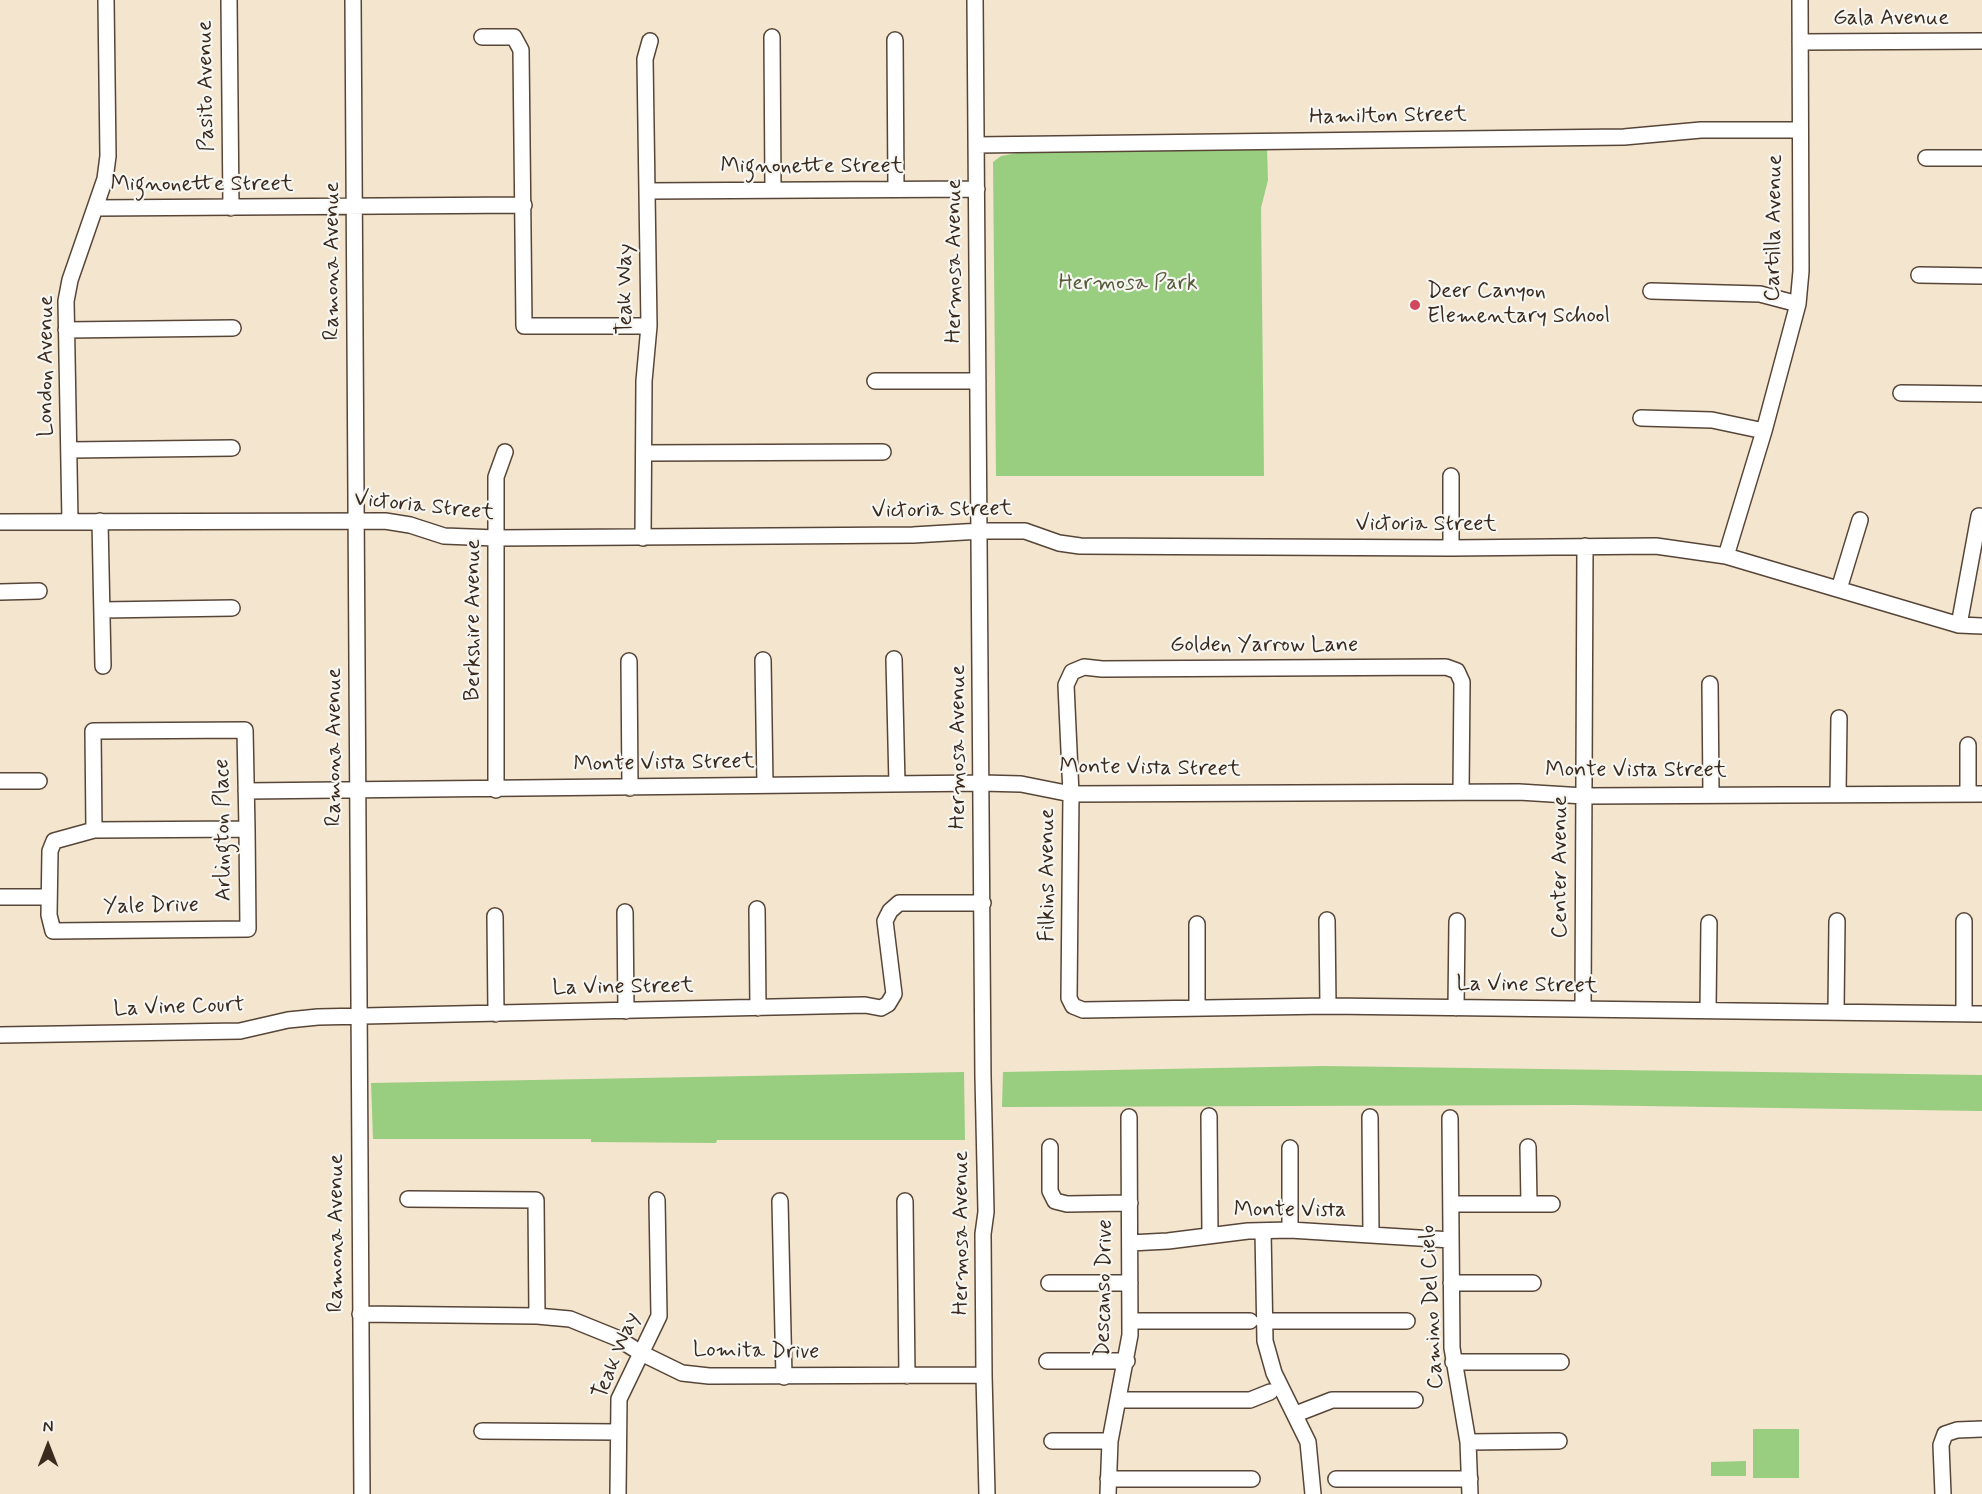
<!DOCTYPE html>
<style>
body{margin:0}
#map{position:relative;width:1982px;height:1494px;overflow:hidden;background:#f3e5ce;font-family:Mynerve,sans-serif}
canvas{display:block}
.north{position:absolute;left:18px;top:1416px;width:60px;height:60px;-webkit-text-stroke:4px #f6f6f2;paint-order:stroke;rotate:0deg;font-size:16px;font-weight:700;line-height:24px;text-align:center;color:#3b2a1e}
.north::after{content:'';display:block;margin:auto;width:21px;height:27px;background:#3b2a1e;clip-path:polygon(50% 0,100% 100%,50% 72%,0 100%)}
</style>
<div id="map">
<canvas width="1982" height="1494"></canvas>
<div class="north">N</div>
</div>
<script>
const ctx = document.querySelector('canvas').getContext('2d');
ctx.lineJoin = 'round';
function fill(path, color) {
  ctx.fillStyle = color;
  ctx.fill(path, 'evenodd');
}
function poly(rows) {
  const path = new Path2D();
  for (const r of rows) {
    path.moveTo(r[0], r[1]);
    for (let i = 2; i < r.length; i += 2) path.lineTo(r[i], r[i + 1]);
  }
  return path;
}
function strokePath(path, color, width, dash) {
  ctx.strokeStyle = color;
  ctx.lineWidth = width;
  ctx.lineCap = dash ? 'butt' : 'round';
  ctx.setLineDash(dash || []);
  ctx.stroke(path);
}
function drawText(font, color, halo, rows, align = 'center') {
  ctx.font = font + ' Mynerve,sans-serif';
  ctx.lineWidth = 4.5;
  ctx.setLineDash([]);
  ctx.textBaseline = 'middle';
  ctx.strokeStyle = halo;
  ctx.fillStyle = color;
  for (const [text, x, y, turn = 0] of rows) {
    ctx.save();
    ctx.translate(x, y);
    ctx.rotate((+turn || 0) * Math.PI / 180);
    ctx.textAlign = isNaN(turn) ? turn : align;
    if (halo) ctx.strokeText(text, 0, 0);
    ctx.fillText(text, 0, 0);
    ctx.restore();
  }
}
fill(poly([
 [1267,149,1268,180,1261,208,1264,476,996,476,993,162,1001,156,1029,151],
 [1324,1066,1982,1075,1982,1111,1575,1105,1002,1107,1003,1072],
 [964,1072,965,1140,717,1140,716,1143,591,1142,591,1139,373,1139,371,1083],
 [1753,1429,1799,1429,1799,1478,1753,1478],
 [1746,1461,1746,1476,1711,1476,1711,1462]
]), '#99ce80');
const minor = poly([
 [229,0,231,208],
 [353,0,362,1494],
 [975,0,983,1077,986,1212,983,1234,984,1375,987,1494],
 [482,37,514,37,521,50,524,326,649,326],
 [772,37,773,190],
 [895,40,896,189],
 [1800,42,1982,41],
 [976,145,1624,137,1701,130,1799,130],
 [1926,158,1982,158],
 [648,191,977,189],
 [96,208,524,205],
 [1919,275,1982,276],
 [1651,291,1760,294,1798,304],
 [66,330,233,328],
 [875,381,978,381],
 [1901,393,1982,394],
 [1641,418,1712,420,1764,431],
 [70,450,232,448],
 [644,453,883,452],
 [1451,476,1451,548],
 [70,521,66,301,70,280,105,179,108,156,106,0],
 [100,521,103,666],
 [0,522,385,521,410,525,444,536,496,538,913,535,981,531,1025,531,1059,543,1080,546,1451,548,1656,546,1726,556,1959,625,1982,626],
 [643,538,644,381,649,326,645,59,650,41],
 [1726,556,1764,431,1798,304,1801,271,1800,0],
 [1839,589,1860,520],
 [0,592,39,591],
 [102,610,232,608],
 [1959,625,1979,516],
 [894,659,897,784],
 [763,660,765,785],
 [629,661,630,788],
 [1710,684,1711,794],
 [1968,745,1968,794],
 [0,781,39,781],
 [496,790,496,477,505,452],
 [246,791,982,783,1021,784,1071,794,1519,792,1584,796,1982,794],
 [1461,792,1462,682,1457,671,1446,667,1102,669,1084,667,1072,672,1066,685,1071,794,1069,998,1073,1006,1083,1010,1328,1006,1982,1014],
 [1838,794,1839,718],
 [94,830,93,731,245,730,247,829,248,929,53,931,49,915,50,851,54,841,94,830,247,829],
 [0,897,49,897],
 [757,909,758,1008],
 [625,912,626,1011],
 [495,916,496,1014],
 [1327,920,1328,1006],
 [1197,924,1197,1007],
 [1456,1008,1457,921],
 [1583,1009,1585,546],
 [1708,1010,1709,923],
 [1836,1011,1837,921],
 [1964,1014,1964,921],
 [0,1035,240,1031,288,1020,318,1017,865,1005,881,1008,888,1004,894,994,885,921,890,911,899,903,983,903],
 [1209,1116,1210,1235],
 [1370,1117,1371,1235],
 [1450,1118,1452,1348,1468,1442,1470,1494],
 [1050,1147,1050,1191,1055,1201,1067,1204,1130,1203],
 [1528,1147,1529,1204],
 [1290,1148,1290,1230],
 [408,1199,536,1200,537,1316],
 [780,1201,784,1377],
 [905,1201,907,1376],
 [1451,1204,1552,1204],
 [1263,1231,1265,1341,1274,1373,1308,1442,1313,1494],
 [1130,1243,1168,1241,1248,1231,1290,1230,1451,1240],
 [1049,1283,1130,1283],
 [1451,1283,1533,1283],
 [360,1314,537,1316,570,1319,617,1338,641,1353,682,1373,709,1376,984,1375],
 [1131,1321,1250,1321],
 [1263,1321,1407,1321],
 [1047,1361,1127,1361],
 [1453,1362,1561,1362],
 [1119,1400,1250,1400,1270,1392],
 [1296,1414,1332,1400,1415,1400],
 [482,1431,618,1432],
 [1052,1441,1110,1441],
 [1468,1442,1559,1441],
 [1108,1479,1252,1479],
 [1336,1479,1470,1479],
 [618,1494,619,1399,659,1316,657,1200],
 [1108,1494,1110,1441,1130,1335,1129,1117],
 [1943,1494,1941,1445,1945,1434,1957,1430,1982,1429]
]);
strokePath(minor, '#574638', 18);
strokePath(minor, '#fff', 15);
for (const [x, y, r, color] of [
 [1415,305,6,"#d1495b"]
]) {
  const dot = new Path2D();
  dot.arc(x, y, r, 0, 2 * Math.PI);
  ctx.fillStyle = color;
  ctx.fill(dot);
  strokePath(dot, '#f6f6f2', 2);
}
drawText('22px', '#3b2a1e', '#f6f6f2', [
 ["Gala Avenue",1891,19],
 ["Pasito Avenue",207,86,-91],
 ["Hamilton Street",1388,117,-1],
 ["Mignonette Street",812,167],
 ["Mignonette Street",202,185],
 ["Cartilla Avenue",1775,228,-89],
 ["Ramona Avenue",333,261,-90],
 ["Hermosa Avenue",955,261,-90],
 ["Teak Way",626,289,-90],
 ["London Avenue",47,366,-90],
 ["Victoria Street",424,507,6],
 ["Victoria Street",942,511,-1],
 ["Victoria Street",1426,525],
 ["Berkshire Avenue",474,620,-90],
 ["Golden Yarrow Lane",1264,646],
 ["Ramona Avenue",335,747,-90],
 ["Hermosa Avenue",959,747,-90],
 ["Monte Vista Street",664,764,-1],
 ["Monte Vista Street",1150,769,1],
 ["Monte Vista Street",1636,771],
 ["Arlington Place",224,830,-91],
 ["Center Avenue",1561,867,-90],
 ["Filkins Avenue",1048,875,-90],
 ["Yale Drive",151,907,-1],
 ["La Vine Street",1527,986,1],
 ["La Vine Street",623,988,-1],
 ["La Vine Court",179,1008,-2],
 ["Monte Vista",1290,1211],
 ["Ramona Avenue",337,1233,-90],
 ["Hermosa Avenue",962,1233,-90],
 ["Descanso Drive",1105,1288,-89],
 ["Camino Del Cielo",1433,1307,-93],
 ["Lomita Drive",756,1352,1],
 ["Teak Way",617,1356,-68]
]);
drawText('22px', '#575b3b', '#f6f6f2', [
 ["Hermosa Park",1128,284]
]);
drawText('22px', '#3b2a1e', '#f6f6f2', [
 ["Deer Canyon",1427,292],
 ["Elementary School",1427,317]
], 'left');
</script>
